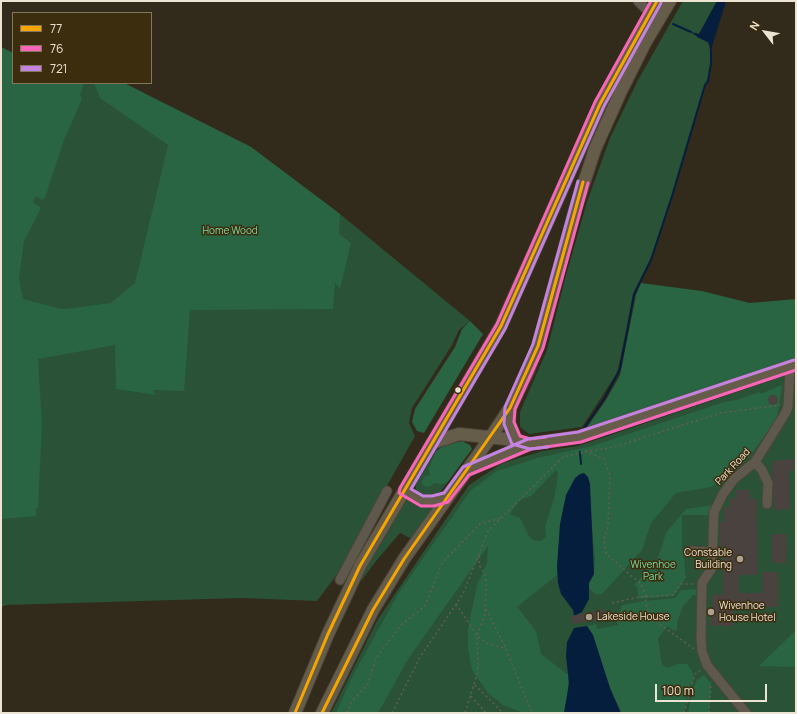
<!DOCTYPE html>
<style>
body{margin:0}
#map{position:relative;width:797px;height:714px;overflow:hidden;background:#322a1a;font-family:Manrope,sans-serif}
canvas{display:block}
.frame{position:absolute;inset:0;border:2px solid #ede3d2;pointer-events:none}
.legend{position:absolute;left:12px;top:12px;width:140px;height:72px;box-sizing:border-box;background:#3d2d0f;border:1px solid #83765d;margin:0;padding:5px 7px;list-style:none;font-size:12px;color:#ede3d2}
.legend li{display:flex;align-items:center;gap:8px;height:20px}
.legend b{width:20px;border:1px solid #83765d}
.north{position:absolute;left:745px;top:12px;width:40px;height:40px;-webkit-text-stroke:3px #3d2d0f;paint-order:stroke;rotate:301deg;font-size:11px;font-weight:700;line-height:16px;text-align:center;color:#ede3d2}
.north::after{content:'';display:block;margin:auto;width:14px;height:18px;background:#ede3d2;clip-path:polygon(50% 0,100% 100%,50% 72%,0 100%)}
.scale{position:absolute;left:655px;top:684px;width:112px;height:18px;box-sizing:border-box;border:2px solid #ede3d2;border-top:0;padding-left:5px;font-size:12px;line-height:14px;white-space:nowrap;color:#ede3d2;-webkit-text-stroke:3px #3d2d0f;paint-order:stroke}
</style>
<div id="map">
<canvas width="797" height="714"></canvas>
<div class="frame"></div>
<ul class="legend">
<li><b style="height:5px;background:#f7a600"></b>77</li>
<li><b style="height:5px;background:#fa66b7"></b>76</li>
<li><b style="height:5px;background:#c483df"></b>721</li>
</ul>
<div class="north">N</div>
<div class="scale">100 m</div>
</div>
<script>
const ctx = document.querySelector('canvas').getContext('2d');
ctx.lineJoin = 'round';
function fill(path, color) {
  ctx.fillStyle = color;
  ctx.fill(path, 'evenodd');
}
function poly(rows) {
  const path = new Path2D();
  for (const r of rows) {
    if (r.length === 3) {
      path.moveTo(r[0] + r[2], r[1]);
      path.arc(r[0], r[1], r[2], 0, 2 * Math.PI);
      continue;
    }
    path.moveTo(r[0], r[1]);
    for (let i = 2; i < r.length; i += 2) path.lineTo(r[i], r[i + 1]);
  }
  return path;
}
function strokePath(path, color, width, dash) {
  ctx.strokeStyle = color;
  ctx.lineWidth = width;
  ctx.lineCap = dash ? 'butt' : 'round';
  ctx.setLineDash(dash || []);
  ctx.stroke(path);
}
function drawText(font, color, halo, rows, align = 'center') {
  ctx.font = font + ' Manrope,sans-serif';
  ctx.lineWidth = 3;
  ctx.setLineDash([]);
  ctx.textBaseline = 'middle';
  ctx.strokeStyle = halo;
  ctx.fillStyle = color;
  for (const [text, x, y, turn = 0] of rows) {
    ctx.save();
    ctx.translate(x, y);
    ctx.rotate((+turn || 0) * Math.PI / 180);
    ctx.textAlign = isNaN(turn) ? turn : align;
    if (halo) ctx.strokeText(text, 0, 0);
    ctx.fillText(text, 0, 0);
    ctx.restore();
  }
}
fill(poly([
 [683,1,717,1,699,34,692,33,709,43,711,63,708,81,705,85,677,180,655,249,634,294,617,373,582,427,529,434,520,427,520,412,547,350,565,279,587,202,610,138,638,80],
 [1,47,13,53,13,83,124,83,251,147,340,214,470,321,459,330,452,345,412,408,409,423,415,436,338,573,317,601,242,598,7,605,1,607],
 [796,372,796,713,331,713,378,619,469,485,501,464,519,458,543,451,578,446],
 [436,451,428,469,430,475,434,483,440,485,447,483,438,495,432,497,420,495,416,491,415,483],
 [406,499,420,506,433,507,433,509,412,539,400,533,376,561,362,580,359,579]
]), '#295237');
fill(poly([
 [1,47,13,53,13,83,84,83,80,95,82,99,64,140,45,198,42,200,36,196,33,202,41,208,24,241,19,279,23,299,62,309,73,308,111,303,135,283,168,145,100,98,94,83,124,83,251,147,340,214,339,234,351,243,340,289,335,282,333,309,190,310,184,391,153,390,156,395,116,389,115,345,38,359,42,423,38,508,36,508,36,516,1,519],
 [641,283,702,291,750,303,796,299,796,361,585,430,606,400,620,375,636,295],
 [470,321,483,334,424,433,417,431,412,422,415,409,455,347,462,329],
 [779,386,782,386,777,418,750,456,711,487,676,493,651,523,642,550,602,594,597,595,588,588,589,583,594,574,595,560,588,477,584,473,575,478,570,487,557,575,517,607,536,631,541,654,568,675,568,695,564,713,523,713,503,705,489,694,472,670,468,649,468,629,477,585,487,563,488,546,408,659,378,713,336,713,351,679,398,594,471,490,497,471,537,458,592,446,724,402,736,400,760,392,761,394],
 [556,470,558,473,555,495,545,527,546,537,541,541,533,540,529,536,520,518,510,514,520,500,531,496],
 [462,441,470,445,472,449,447,483,440,485,434,483,431,486,426,487,422,484,422,480,425,476,430,475,428,469,436,451,443,446],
 [714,505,712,515,682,515,682,551,684,551,685,575,687,576,674,596,639,599,637,587,634,585,657,560,666,533,686,509],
 [698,589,698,595,693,595,683,606,677,622,677,629,675,631,667,626,658,638,662,665,667,668,678,664,687,664,692,671,694,678,689,690,684,713,621,713,610,688,593,635,587,626,596,624,597,629,618,625,616,614,620,611,622,605,644,601,675,598,681,590],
 [796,630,796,667,759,666],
 [704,675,711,684,709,713,688,713,693,688,697,680]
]), '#296542');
fill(poly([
 [717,1,726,1,711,50,708,42,699,38,691,32,699,34],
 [584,473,588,477,590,484,594,574,589,583,589,599,582,612,574,616,573,610,561,594,558,583,557,566,560,524,566,495,575,478,580,474],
 [587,626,593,635,610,688,621,713,564,713,569,683,566,656,567,642,574,628]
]), '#061e3d');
strokePath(poly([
 [673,24,691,32],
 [582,431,604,399,620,369,634,294,651,260,673,193,705,85,708,81,711,63,711,50],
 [580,452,581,464]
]), '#061e3d', 2);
fill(poly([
 [773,400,5],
 [794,459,794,471,789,471,790,509,774,510,772,461],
 [736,490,750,490,750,499,757,499,758,575,739,575,739,593,762,593,762,572,778,572,778,607,762,607,762,603,734,603,734,626,710,626,710,614,707,614,708,608,712,608,712,595,723,594,723,546,720,546,720,522,724,522,724,507,730,507,730,498,736,498],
 [772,534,787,534,786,563,772,563],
 [605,609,607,618,572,624,571,616]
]), '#4a423f');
const minor = poly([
 [638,1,650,13],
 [755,462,762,470,768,483,767,504],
 [691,551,712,552],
 [340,580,387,491],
 [746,713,707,665,702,651,701,637,702,583,712,568,714,512,723,494,734,479,755,462,786,412,788,407,790,368]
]);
const major = poly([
 [510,409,509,423,516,440],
 [432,443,459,434,516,440,530,444,579,437,796,365],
 [468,470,530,444],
 [404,491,422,501,433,501,447,497],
 [295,713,328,634,360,566,501,326,600,104,657,1],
 [322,713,373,610,404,559,490,438,510,408,528,371,538,346,575,210,595,149,621,91,645,43,670,1]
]);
strokePath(minor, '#4c4538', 11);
strokePath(major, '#4c4538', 14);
strokePath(poly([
 [585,451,604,459,610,475,608,526,604,540,606,554,641,584,645,594,647,611,658,623,694,649],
 [479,556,479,565,485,574,486,583,485,614,477,635,486,643,506,649],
 [612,603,639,597,673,595,681,584,694,584],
 [456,604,477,635,478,671,465,713],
 [486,609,506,649,532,713],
 [475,685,503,713],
 [471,696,486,713],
 [347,713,352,701,368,684,376,658,402,624,425,606,442,563,480,524,501,518],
 [392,713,420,657,463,594,488,531,563,457,589,451,610,448,721,413,780,405],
 [684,713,695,674,701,670],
 [709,713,711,683]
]), '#645e53', 1.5, [2, 3]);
strokePath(minor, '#5f584d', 9);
strokePath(major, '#655c4a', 12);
strokePath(poly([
 [295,713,328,634,360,566,501,326,600,104,657,1],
 [322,713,373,610,404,559,510,408,538,346,583,182]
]), '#f7a600', 3);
strokePath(poly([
 [651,1,595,102,497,324,400,488,399,493,421,506,434,506,448,502,469,475,531,449,581,442,796,370],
 [546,437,530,439,520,436,514,422,515,409,543,348,588,183]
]), '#fa66b7', 3);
strokePath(poly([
 [661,3,604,106,505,329,411,489,423,496,432,496,444,493,463,467,528,439,578,432,794,360],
 [548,447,530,449,512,444,504,424,505,407,533,344,578,181]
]), '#c483df', 3);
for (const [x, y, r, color] of [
 [458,390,3.5,"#ede3d2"],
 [740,559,4,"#aca292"],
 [711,612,4,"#aca292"],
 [589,617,4,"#aca292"]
]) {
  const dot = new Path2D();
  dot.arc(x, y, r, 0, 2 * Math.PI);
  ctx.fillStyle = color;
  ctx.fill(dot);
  strokePath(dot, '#3d2d0f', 1.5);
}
drawText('10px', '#7adaa1', '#3d2d0f', [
 ["Home Wood",230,231],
 ["Wivenhoe",653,565],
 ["Park",653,577]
]);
drawText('10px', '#ede3d2', '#3d2d0f', [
 ["Park Road",733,467,-47]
]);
drawText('10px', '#ede3d2', '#3d2d0f', [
 ["Constable",732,553,"right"],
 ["Building",732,565,"right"],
 ["Wivenhoe",719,606],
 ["House Hotel",719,618],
 ["Lakeside House",597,617]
], 'left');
</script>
